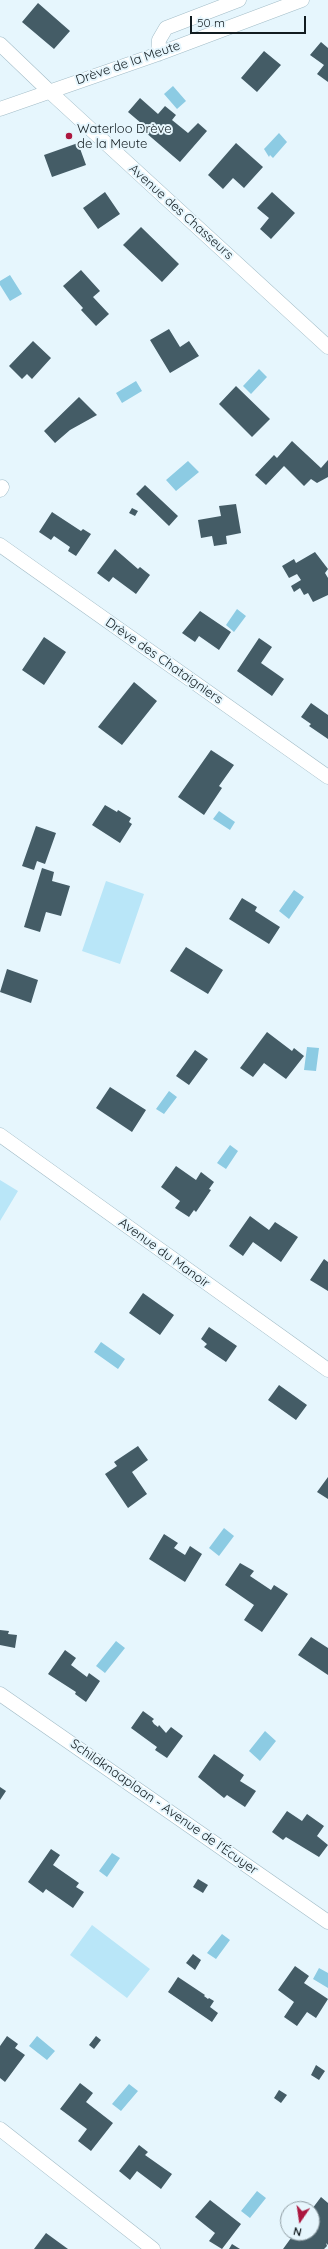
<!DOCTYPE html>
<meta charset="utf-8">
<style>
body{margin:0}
#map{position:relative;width:328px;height:2249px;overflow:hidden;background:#e6f6fd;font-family:Quicksand,sans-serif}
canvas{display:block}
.north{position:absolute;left:280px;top:2201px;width:40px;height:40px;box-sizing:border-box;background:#e6f6fd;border:1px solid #919fa5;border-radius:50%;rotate:193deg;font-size:11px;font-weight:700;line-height:16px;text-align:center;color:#121c20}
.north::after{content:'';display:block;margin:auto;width:14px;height:18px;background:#ac173f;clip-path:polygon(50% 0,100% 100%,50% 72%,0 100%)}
.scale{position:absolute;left:190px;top:16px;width:116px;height:18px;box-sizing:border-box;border:2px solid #121c20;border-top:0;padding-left:5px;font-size:12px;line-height:14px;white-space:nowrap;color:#121c20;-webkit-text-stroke:3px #e6f6fd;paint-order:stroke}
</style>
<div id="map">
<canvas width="328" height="2249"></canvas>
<div class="north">N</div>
<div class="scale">50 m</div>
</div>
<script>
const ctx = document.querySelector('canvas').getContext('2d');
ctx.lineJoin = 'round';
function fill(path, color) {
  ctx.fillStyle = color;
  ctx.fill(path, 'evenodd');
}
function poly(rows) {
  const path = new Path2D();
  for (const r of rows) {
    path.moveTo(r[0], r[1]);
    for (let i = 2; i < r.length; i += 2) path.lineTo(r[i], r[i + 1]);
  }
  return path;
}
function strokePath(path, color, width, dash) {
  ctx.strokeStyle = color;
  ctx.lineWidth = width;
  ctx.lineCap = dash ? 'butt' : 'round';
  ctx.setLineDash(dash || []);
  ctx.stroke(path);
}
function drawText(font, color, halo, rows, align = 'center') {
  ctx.font = font + ' Quicksand,sans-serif';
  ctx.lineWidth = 4;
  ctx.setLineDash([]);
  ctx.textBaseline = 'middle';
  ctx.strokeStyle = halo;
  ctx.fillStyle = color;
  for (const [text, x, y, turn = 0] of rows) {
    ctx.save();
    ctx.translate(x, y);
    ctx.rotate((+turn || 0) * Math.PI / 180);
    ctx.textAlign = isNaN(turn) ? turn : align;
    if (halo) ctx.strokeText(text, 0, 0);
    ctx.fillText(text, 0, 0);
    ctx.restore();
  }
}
fill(poly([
 [106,881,144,894,120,964,82,951],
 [0,1180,18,1191,0,1221],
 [92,1925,150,1969,127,1998,70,1955]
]), '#b9e6f8');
fill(poly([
 [173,86,186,101,177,109,164,94],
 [279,133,287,142,273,158,270,155,269,157,264,149],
 [10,275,22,294,10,301,0,285,0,281],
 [259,369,267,377,251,394,243,386],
 [136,381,142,391,122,403,116,393],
 [188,461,199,472,176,491,166,480],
 [237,609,246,616,234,632,226,625],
 [219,811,235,822,230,830,213,819],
 [294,890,304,897,289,919,279,911],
 [307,1047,319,1048,316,1071,304,1070],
 [169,1091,177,1097,164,1114,156,1109],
 [230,1145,238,1151,226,1169,217,1163],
 [101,1342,125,1359,118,1369,94,1352],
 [224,1528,234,1536,219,1556,209,1548],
 [116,1641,125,1648,105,1673,96,1666],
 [265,1731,276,1741,260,1761,249,1751],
 [112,1853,120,1858,107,1877,99,1871],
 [222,1934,230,1940,216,1959,207,1953],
 [319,1968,328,1973,328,1988,313,1979],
 [37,2036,55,2051,47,2060,29,2046],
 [129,2084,138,2091,121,2111,112,2104],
 [257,2191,266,2198,250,2218,241,2211]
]), '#8ccbe3');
fill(poly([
 [38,3,70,31,54,49,22,22],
 [321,42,328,48,328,82,317,74,324,65,310,55],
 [264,51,281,65,257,92,241,78],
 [140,98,158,114,165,106,176,115,172,120,188,133,198,123,207,131,180,162,138,126,141,123,128,112],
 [78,143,86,165,52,177,44,155],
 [236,143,263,167,244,188,233,178,223,189,208,175],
 [105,192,120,214,98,229,83,208],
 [272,192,295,213,271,239,260,229,269,218,257,208],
 [141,227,179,264,162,282,123,245],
 [81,270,100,291,93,297,109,314,96,326,81,310,83,308,63,286],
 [169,329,180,347,189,341,199,356,170,373,150,340],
 [33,341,51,358,32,379,27,374,22,379,9,366],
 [236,386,270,419,252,437,219,404],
 [79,397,97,415,70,430,55,443,44,431],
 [292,441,321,468,328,460,328,477,317,483,311,479,304,486,284,466,266,485,255,475,274,455,277,458],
 [145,485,178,516,169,526,136,494],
 [236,504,241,533,226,536,227,544,214,546,212,536,201,538,198,520,221,516,219,506],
 [132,508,138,511,135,516,129,513],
 [52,512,81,531,83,529,91,534,76,556,68,551,70,547,54,536,51,540,39,532],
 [115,549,138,569,140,567,150,575,136,594,113,577,109,582,97,573],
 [315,552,328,569,325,573,328,578,328,595,313,602,308,593,304,595,300,588,294,592,291,586,301,580,297,574,289,578,282,566,294,559,296,563],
 [200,611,231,632,219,650,199,636,195,642,182,633],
 [44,637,66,652,44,685,22,670],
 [259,638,272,647,261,663,284,679,272,696,237,671],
 [134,682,157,701,122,745,98,727],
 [311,703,328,715,328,739,309,726,311,724,301,717],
 [211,750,234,765,219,786,222,788,204,815,178,797],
 [105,805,117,812,118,810,131,818,129,822,132,824,120,843,92,825],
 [36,826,56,833,45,864,37,861,34,870,22,866],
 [42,868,54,872,52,881,70,886,61,916,46,912,40,932,24,927],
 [242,898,257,907,255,911,280,927,269,944,229,919],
 [186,947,223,970,208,994,170,971],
 [7,969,38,980,31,1003,0,992],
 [267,1032,292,1051,294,1048,304,1056,286,1079,264,1063,253,1077,240,1068],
 [195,1050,208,1059,189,1085,176,1076],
 [110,1087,146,1110,132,1132,96,1108],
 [176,1166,196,1180,201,1172,214,1182,209,1189,211,1190,196,1212,194,1210,189,1217,175,1208,180,1201,161,1187],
 [250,1216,269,1230,275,1222,298,1237,281,1262,253,1242,243,1256,229,1246],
 [324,1259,328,1262,328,1291,310,1280],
 [143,1293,174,1315,160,1335,129,1313],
 [209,1327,237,1346,226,1362,204,1347,207,1344,201,1339],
 [279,1385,307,1405,296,1420,268,1400],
 [138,1446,148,1460,132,1472,147,1494,128,1508,105,1474,117,1466,114,1462],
 [328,1477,328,1499,317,1492],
 [164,1534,178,1543,174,1548,185,1555,190,1546,202,1554,185,1582,149,1559],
 [240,1563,254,1571,250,1576,271,1590,274,1585,288,1594,262,1632,244,1620,254,1605,225,1585],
 [0,1630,9,1631,8,1634,17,1635,15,1648,0,1645],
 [311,1637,328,1648,328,1675,298,1655],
 [65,1650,76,1658,71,1665,87,1677,89,1673,100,1681,86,1702,75,1694,76,1692,48,1674],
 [143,1711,154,1719,152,1721,154,1724,158,1727,159,1725,166,1733,171,1727,183,1736,167,1758,155,1750,157,1747,131,1728],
 [214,1754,244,1775,240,1781,256,1791,245,1807,227,1795,224,1798,198,1777],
 [0,1787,6,1791,0,1800],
 [287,1811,302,1821,307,1814,324,1826,317,1836,328,1845,319,1857,286,1837,283,1840,272,1832],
 [51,1849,60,1855,53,1865,79,1883,76,1887,84,1892,73,1908,46,1889,43,1893,28,1882],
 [198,1879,208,1885,203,1893,193,1887],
 [193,1954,201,1960,195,1970,186,1963],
 [295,1966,309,1976,304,1983,328,1999,316,2018,307,2012,297,2026,284,2017,294,2002,278,1990],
 [178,1977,205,1995,204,1996,208,1999,209,1998,214,2001,210,2007,218,2013,212,2022,168,1992],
 [7,2036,18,2044,15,2048,25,2055,5,2082,0,2078,0,2046],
 [96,2036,101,2040,94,2049,89,2045],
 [316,2065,325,2071,319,2080,311,2075],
 [80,2083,93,2093,86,2102,113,2123,91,2151,78,2141,87,2129,60,2109],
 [279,2090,287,2095,281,2103,274,2098],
 [139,2145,148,2152,145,2155,172,2174,161,2189,137,2171,130,2180,119,2171],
 [321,2197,328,2203,328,2245,326,2243,327,2246,324,2249,283,2249,291,2238,290,2236,292,2233,312,2233,312,2220,314,2218,312,2216,312,2209],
 [210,2200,241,2224,222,2249,209,2241,215,2233,195,2217],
 [46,2233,68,2249,34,2249],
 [232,2244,240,2249,229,2249]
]), '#445c66');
const minor = poly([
 [0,44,49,91,328,347],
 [158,54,159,40,166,28,239,0],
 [0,109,158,54,302,0],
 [0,490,2,487],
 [0,545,328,777],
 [0,1135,328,1370],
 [0,1694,328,1922],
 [0,2129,153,2249]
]);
strokePath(minor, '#a2bcc7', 15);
strokePath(minor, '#fff', 14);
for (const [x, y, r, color] of [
 [69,136,4,"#ac173f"]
]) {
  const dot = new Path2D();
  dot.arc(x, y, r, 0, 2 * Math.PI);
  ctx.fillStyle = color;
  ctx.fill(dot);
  strokePath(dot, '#e6f6fd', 1.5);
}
drawText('13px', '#121c20', '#e6f6fd', [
 ["Drève de la Meute",128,63,-19],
 ["Avenue des Chasseurs",181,212,42],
 ["Drève des Chataigniers",164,661,35],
 ["Avenue du Manoir",164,1253,36],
 ["Schildknaaplaan - Avenue de l'Écuyer",164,1807,35]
]);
drawText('13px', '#121c20', '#e6f6fd', [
 ["Waterloo Drève",77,129],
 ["de la Meute",77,144]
], 'left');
</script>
